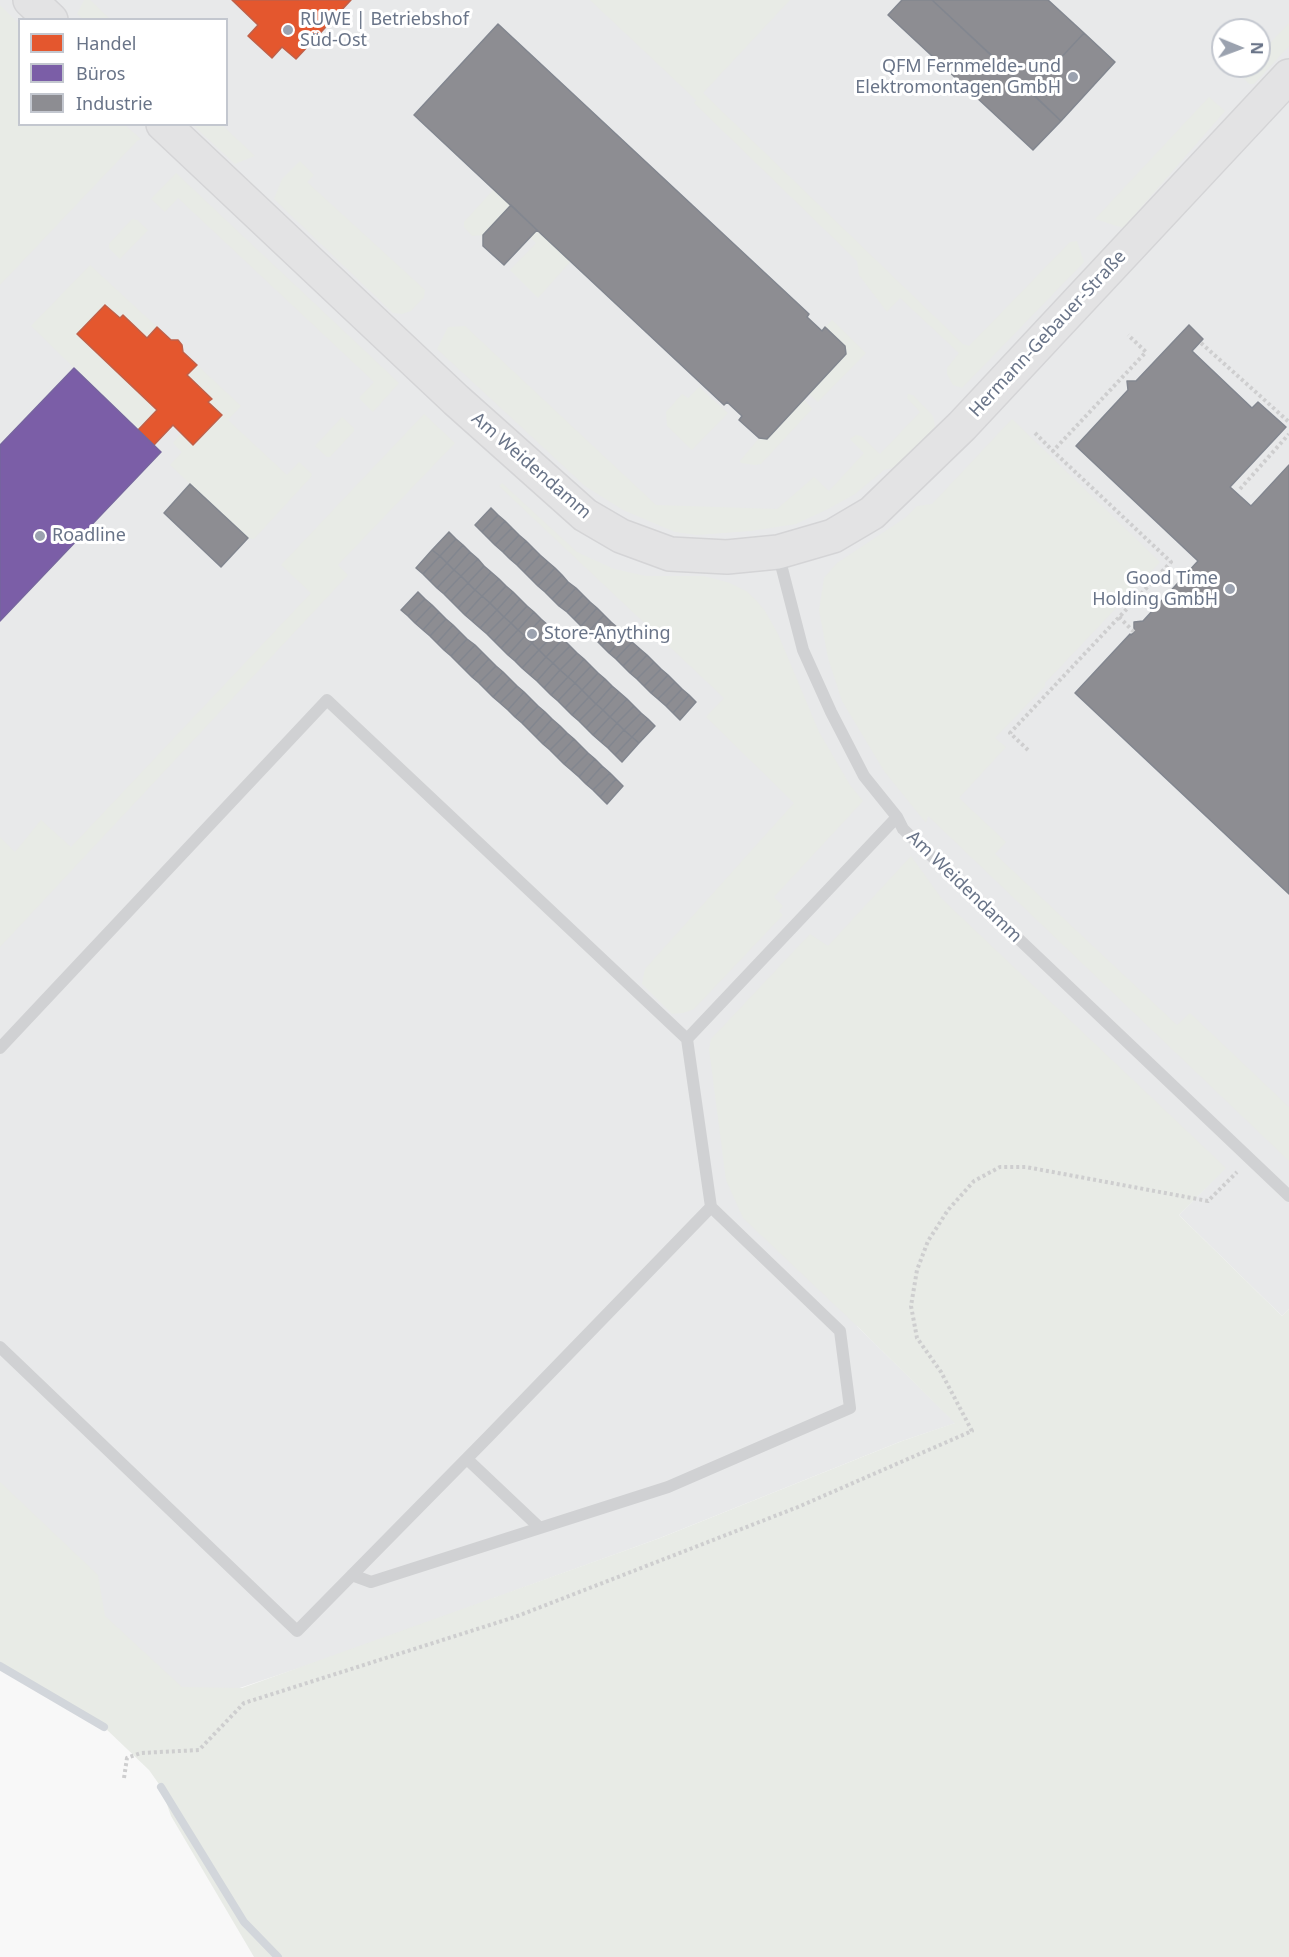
<!DOCTYPE html>
<meta charset="utf-8">
<style>
body{margin:0}
#map{position:relative;width:1289px;height:1957px;overflow:hidden;background:#f8f8f8;font-family:"Noto Sans",sans-serif}
canvas{display:block}
.legend{position:absolute;left:18px;top:18px;width:210px;height:108px;box-sizing:border-box;background:#fff;border:2px solid #c3c7cf;margin:0;padding:8px 10px;list-style:none;font-size:18px;color:#697488}
.legend li{display:flex;align-items:center;gap:12px;height:30px}
.legend b{width:30px;border:2px solid #c3c7cf}
.north{position:absolute;left:1211px;top:18px;width:60px;height:60px;box-sizing:border-box;background:#fff;border:2px solid #c3c7cf;border-radius:50%;rotate:91deg;font-size:16px;font-weight:700;line-height:24px;text-align:center;color:#697488}
.north::after{content:'';display:block;margin:auto;width:21px;height:27px;background:#9ba2af;clip-path:polygon(50% 0,100% 100%,50% 72%,0 100%)}
</style>
<div id="map">
<canvas width="1289" height="1957"></canvas>
<ul class="legend">
<li><b style="height:16px;background:#e4572e"></b>Handel</li>
<li><b style="height:16px;background:#7b5ea7"></b>Büros</li>
<li><b style="height:16px;background:#8d8d92"></b>Industrie</li>
</ul>
<div class="north">N</div>
</div>
<script>
const ctx = document.querySelector('canvas').getContext('2d');
ctx.lineJoin = 'round';
function fill(path, color) {
  ctx.fillStyle = color;
  ctx.fill(path, 'evenodd');
}
function poly(rows) {
  const path = new Path2D();
  for (const r of rows) {
    path.moveTo(r[0], r[1]);
    for (let i = 2; i < r.length; i += 2) path.lineTo(r[i], r[i + 1]);
  }
  return path;
}
function strokePath(path, color, width, dash) {
  ctx.strokeStyle = color;
  ctx.lineWidth = width;
  ctx.lineCap = dash ? 'butt' : 'round';
  ctx.setLineDash(dash || []);
  ctx.stroke(path);
}
function drawText(font, color, halo, rows, align = 'center') {
  ctx.font = font + ' "Noto Sans",sans-serif';
  ctx.lineWidth = 6;
  ctx.setLineDash([]);
  ctx.textBaseline = 'middle';
  ctx.strokeStyle = halo;
  ctx.fillStyle = color;
  for (const [text, x, y, turn = 0] of rows) {
    ctx.save();
    ctx.translate(x, y);
    ctx.rotate((+turn || 0) * Math.PI / 180);
    ctx.textAlign = isNaN(turn) ? turn : align;
    if (halo) ctx.strokeText(text, 0, 0);
    ctx.fillText(text, 0, 0);
    ctx.restore();
  }
}
fill(poly([
 [0,0,1289,0,1289,1309,1282,1316,1179,1215,1225,1168,857,1326,956,1423,902,1441,660,1538,323,1660,168,1712,3,1669,0,1666],
 [20,20,226,20,226,124,20,124],
 [1223,30,1259,30,1259,66,1223,66]
]), '#e8e9ea');
fill(poly([
 [84,0,90,0,110,19,83,19,77,14],
 [590,0,790,0,703,93,963,344,969,346,1070,242,1077,241,1084,262,962,388,953,385,947,374,947,368,959,353,900,298,887,312,859,275,857,261,694,103,696,100],
 [0,5,19,24,20,124,125,125,141,139,137,141,0,285],
 [1289,23,1289,46,1254,84,1249,84,1234,66,1259,66,1259,55],
 [1209,97,1225,111,1123,228,1095,219],
 [193,125,222,125,255,156,235,164],
 [300,161,314,175,307,182,425,290,424,297,411,311,402,314,393,313,274,199,282,179],
 [176,173,399,383,373,412,359,398,374,382,178,198,165,212,151,199],
 [494,189,511,205,483,235,472,236,464,227,464,222],
 [132,219,137,220,148,230,120,259,109,248,109,244],
 [537,230,571,261,538,298,510,270,536,243,530,237],
 [90,265,157,327,147,338,123,315,120,318,105,305,78,334,157,410,138,430,31,326],
 [832,320,866,353,818,402,809,394,846,354,845,346,825,327],
 [465,326,656,505,777,509,814,477,829,491,864,453,850,439,856,435,861,436,880,454,920,412,907,398,908,394,913,395,933,416,936,432,903,465,884,470,855,494,828,509,796,524,751,531,697,535,675,532,623,510,585,486,437,349,448,327],
 [197,365,241,406,228,420,287,475,299,462,312,474,311,477,254,539,248,538,170,465,182,452,173,443,181,433,194,445,222,415,208,402,211,399,187,375],
 [699,387,728,413,692,450,667,426,666,412,682,394,688,398],
 [804,399,812,409,761,464,755,465,741,463,740,461,759,438,767,438],
 [424,414,455,443,338,565,348,575,0,947,0,837,15,852,41,820,71,847,311,593,281,565],
 [342,417,354,428,354,431,330,457,327,457,315,446],
 [1012,419,1160,562,1045,683,1045,686,995,738,1006,747,959,798,1006,842,995,854,1177,1025,1190,1013,1289,1107,1289,1161,928,816,926,823,884,771,842,701,828,658,819,610,824,578,837,563,905,518,917,506,932,504],
 [502,483,577,552,614,569,646,576,704,576,730,583,746,591,755,599,765,611,778,634,819,732,850,785,863,801,774,897,783,906,779,911,783,915,694,1009,683,1013,672,1014,642,984,645,969,794,803,706,717,724,698,499,486],
 [911,856,942,899,1226,1168,1179,1215,1282,1316,1289,1309,1289,1957,254,1957,171,1816,161,1787,149,1770,104,1727,0,1666,0,1482,98,1575,105,1616,182,1687,242,1688,660,1538,902,1441,955,1423,857,1326,743,1218,726,1180,709,1049,711,1039,810,934,828,946]
]), '#e8ebe6');
const shops = poly([
 [232,0,351,0,296,59,282,47,272,58,248,36,258,25,232,0],
 [105,305,120,318,123,315,147,338,157,327,171,340,178,340,182,345,183,352,197,365,187,375,212,399,208,402,222,415,193,445,173,425,154,445,138,430,157,410,77,334,105,305]
]);
fill(shops, '#e4572e');
strokePath(shops, '#bf6049', 1.5);
const offices = poly([
 [74,368,161,452,0,621,0,445,74,368]
]);
fill(offices, '#7b5ea7');
strokePath(offices, '#76659e', 1.5);
const industry = poly([
 [902,0,932,0,1061,121,1033,150,888,15,902,0],
 [932,0,1048,0,1084,33,1030,91,932,0],
 [498,24,809,314,807,317,822,331,825,327,845,346,846,354,767,439,759,438,739,420,742,416,727,402,724,405,414,115,498,24],
 [1084,33,1115,62,1061,121,1030,91,1084,33],
 [511,205,537,230,504,265,483,246,483,235,511,205],
 [1189,325,1203,339,1192,351,1252,408,1258,402,1286,427,1230,487,1251,506,1289,465,1289,894,1075,693,1130,634,1131,635,1134,632,1134,622,1143,621,1198,561,1076,446,1128,390,1127,381,1136,381,1189,325],
 [190,484,248,538,221,567,164,513,190,484],
 [491,508,498,515,482,532,475,525,491,508],
 [498,515,505,521,489,539,482,532,498,515],
 [505,521,512,528,495,545,489,539,505,521],
 [512,528,519,535,503,552,495,545,512,528],
 [449,532,456,539,440,556,432,550,449,532],
 [519,535,526,541,510,559,503,552,519,535],
 [456,539,463,545,447,563,440,556,456,539],
 [526,541,533,548,517,565,510,559,526,541],
 [463,545,470,552,454,570,447,563,463,545],
 [533,548,540,555,524,572,517,565,533,548],
 [432,550,440,556,423,574,416,568,432,550],
 [470,552,478,559,461,576,454,570,470,552],
 [540,555,548,562,531,579,524,572,540,555],
 [440,556,447,563,430,581,423,574,440,556],
 [478,559,484,566,468,583,461,576,478,559],
 [548,562,555,568,538,586,531,579,548,562],
 [447,563,454,570,437,588,430,581,447,563],
 [484,566,491,572,475,590,468,583,484,566],
 [555,568,562,575,545,592,538,586,555,568],
 [454,570,461,576,444,594,437,588,454,570],
 [491,572,499,579,482,596,475,590,491,572],
 [562,575,568,582,552,599,545,592,562,575],
 [461,576,468,583,451,601,444,594,461,576],
 [499,579,506,586,490,603,482,596,499,579],
 [568,582,576,588,559,606,552,599,568,582],
 [468,583,475,590,458,608,451,601,468,583],
 [506,586,513,592,497,610,490,603,506,586],
 [576,588,583,595,567,612,559,606,576,588],
 [475,590,482,596,465,615,458,608,475,590],
 [418,592,425,599,408,616,401,610,418,592],
 [513,592,520,599,504,617,497,610,513,592],
 [583,595,590,602,574,619,567,612,583,595],
 [482,596,490,603,472,621,465,615,482,596],
 [425,599,432,605,415,623,408,616,425,599],
 [520,599,527,606,511,623,504,617,520,599],
 [590,602,597,608,581,626,574,619,590,602],
 [490,603,497,610,480,628,472,621,490,603],
 [432,605,439,612,423,630,415,623,432,605],
 [527,606,534,612,518,630,511,623,527,606],
 [597,608,604,615,588,632,581,626,597,608],
 [497,610,504,617,487,634,480,628,497,610],
 [439,612,446,619,430,636,423,630,439,612],
 [534,612,541,619,525,636,518,630,534,612],
 [604,615,611,622,595,639,588,632,604,615],
 [504,617,511,623,494,641,487,634,504,617],
 [446,619,453,625,437,643,430,636,446,619],
 [541,619,549,626,532,643,525,636,541,619],
 [611,622,618,628,602,646,595,639,611,622],
 [511,623,518,630,501,648,494,641,511,623],
 [453,625,460,632,444,650,437,643,453,625],
 [549,626,556,632,539,650,532,643,549,626],
 [618,628,625,635,609,653,602,646,618,628],
 [518,630,525,636,508,655,501,648,518,630],
 [460,632,467,639,451,656,444,650,460,632],
 [556,632,563,639,546,657,539,650,556,632],
 [625,635,632,642,616,659,609,653,625,635],
 [525,636,532,643,515,661,508,655,525,636],
 [467,639,475,645,458,663,451,656,467,639],
 [563,639,570,646,553,663,546,657,563,639],
 [632,642,640,649,623,666,616,659,632,642],
 [532,643,539,650,522,668,515,661,532,643],
 [475,645,482,652,465,670,458,663,475,645],
 [570,646,577,653,560,670,553,663,570,646],
 [640,649,647,655,630,673,623,666,640,649],
 [539,650,546,657,530,675,522,668,539,650],
 [482,652,489,659,472,677,465,670,482,652],
 [577,653,584,659,568,677,560,670,577,653],
 [647,655,654,662,637,679,630,673,647,655],
 [546,657,553,663,537,681,530,675,546,657],
 [489,659,496,666,479,683,472,677,489,659],
 [584,659,591,666,575,683,568,677,584,659],
 [654,662,661,669,644,686,637,679,654,662],
 [553,663,560,670,544,688,537,681,553,663],
 [496,666,503,672,486,690,479,683,496,666],
 [591,666,598,673,582,690,575,683,591,666],
 [661,669,668,675,651,693,644,686,661,669],
 [560,670,568,677,551,695,544,688,560,670],
 [503,672,510,679,493,697,486,690,503,672],
 [598,673,605,679,589,697,582,690,598,673],
 [668,675,675,682,658,699,651,693,668,675],
 [568,677,575,683,558,701,551,695,568,677],
 [510,679,517,686,500,703,493,697,510,679],
 [605,679,612,686,596,704,589,697,605,679],
 [675,682,682,689,666,706,658,699,675,682],
 [575,683,582,690,565,708,558,701,575,683],
 [517,686,524,692,508,710,500,703,517,686],
 [612,686,619,692,603,710,596,704,612,686],
 [682,689,689,695,673,713,666,706,682,689],
 [582,690,589,697,572,715,565,708,582,690],
 [524,692,531,699,515,717,508,710,524,692],
 [619,692,627,699,610,717,603,710,619,692],
 [689,695,696,702,680,720,673,713,689,695],
 [589,697,596,704,579,721,572,715,589,697],
 [531,699,538,706,522,723,515,717,531,699],
 [627,699,634,706,617,723,610,717,627,699],
 [596,704,603,710,586,728,579,721,596,704],
 [538,706,545,712,529,730,522,723,538,706],
 [634,706,641,713,624,730,617,723,634,706],
 [603,710,610,717,593,735,586,728,603,710],
 [545,712,552,719,536,737,529,730,545,712],
 [641,713,648,719,632,737,624,730,641,713],
 [610,717,617,723,601,742,593,735,610,717],
 [552,719,560,726,543,744,536,737,552,719],
 [648,719,655,726,639,743,632,737,648,719],
 [617,723,624,730,608,748,601,742,617,723],
 [560,726,567,733,550,750,543,744,560,726],
 [624,730,632,737,615,755,608,748,624,730],
 [567,733,574,739,557,757,550,750,567,733],
 [632,737,639,743,622,762,615,755,632,737],
 [574,739,581,746,564,764,557,757,574,739],
 [581,746,588,753,571,770,564,764,581,746],
 [588,753,595,759,579,777,571,770,588,753],
 [595,759,602,766,586,784,579,777,595,759],
 [602,766,610,773,593,790,586,784,602,766],
 [610,773,616,779,600,797,593,790,610,773],
 [616,779,623,786,607,804,600,797,616,779]
]);
fill(industry, '#8d8d92');
strokePath(industry, '#82868f', 1.5);
strokePath(poly([
 [0,1666,104,1727],
 [161,1787,244,1922,278,1957]
]), '#d2d6db', 8);
const secondary = poly([
 [30,0,51,20],
 [163,124,456,400,585,515,621,536,670,554,727,557,778,552,833,536,872,513,962,426,1289,76]
]);
strokePath(secondary, '#d4d4d6', 36);
strokePath(poly([
 [1201,343,1289,422],
 [1035,433,1053,451],
 [1240,489,1289,434],
 [1119,617,1134,632],
 [1028,750,1010,733,1171,562,1053,451,1146,352,1128,335],
 [124,1778,127,1758,141,1753,199,1750,244,1703,515,1617,798,1507,972,1431,941,1372,917,1338,911,1306,917,1270,928,1241,948,1210,974,1181,1000,1167,1026,1167,1208,1201,1237,1172]
]), '#cececf', 4, [3, 3]);
strokePath(poly([
 [778,553,803,650,831,712,864,776,897,817,903,829,1289,1196],
 [687,1039,897,817],
 [0,1048,327,700,687,1039,711,1207,488,1437,297,1631,0,1347],
 [467,1459,540,1528],
 [352,1575,371,1582,668,1487,850,1408,840,1331,711,1207]
]), '#d0d1d3', 12);
strokePath(secondary, '#e3e3e4', 33);
for (const [x, y, r, color] of [
 [288,30,6,"#9ba2af"],
 [1073,77,6,"#9ba2af"],
 [40,536,6,"#9ba2af"],
 [1230,589,6,"#9ba2af"],
 [532,634,6,"#9ba2af"]
]) {
  const dot = new Path2D();
  dot.arc(x, y, r, 0, 2 * Math.PI);
  ctx.fillStyle = color;
  ctx.fill(dot);
  strokePath(dot, '#fff', 2);
}
drawText('18px', '#697488', '#fff', [
 ["RUWE | Betriebshof",300,20],
 ["Süd-Ost",300,41],
 ["QFM Fernmelde- und",1061,67,"right"],
 ["Elektromontagen GmbH",1061,88,"right"],
 ["Roadline",52,536],
 ["Good Time",1218,579,"right"],
 ["Holding GmbH",1218,600,"right"],
 ["Store-Anything",544,634]
], 'left');
drawText('18px', '#697488', '#fff', [
 ["Hermann-Gebauer-Straße",1048,334,-47],
 ["Am Weidendamm",531,466,41],
 ["Am Weidendamm",964,887,44]
]);
</script>
